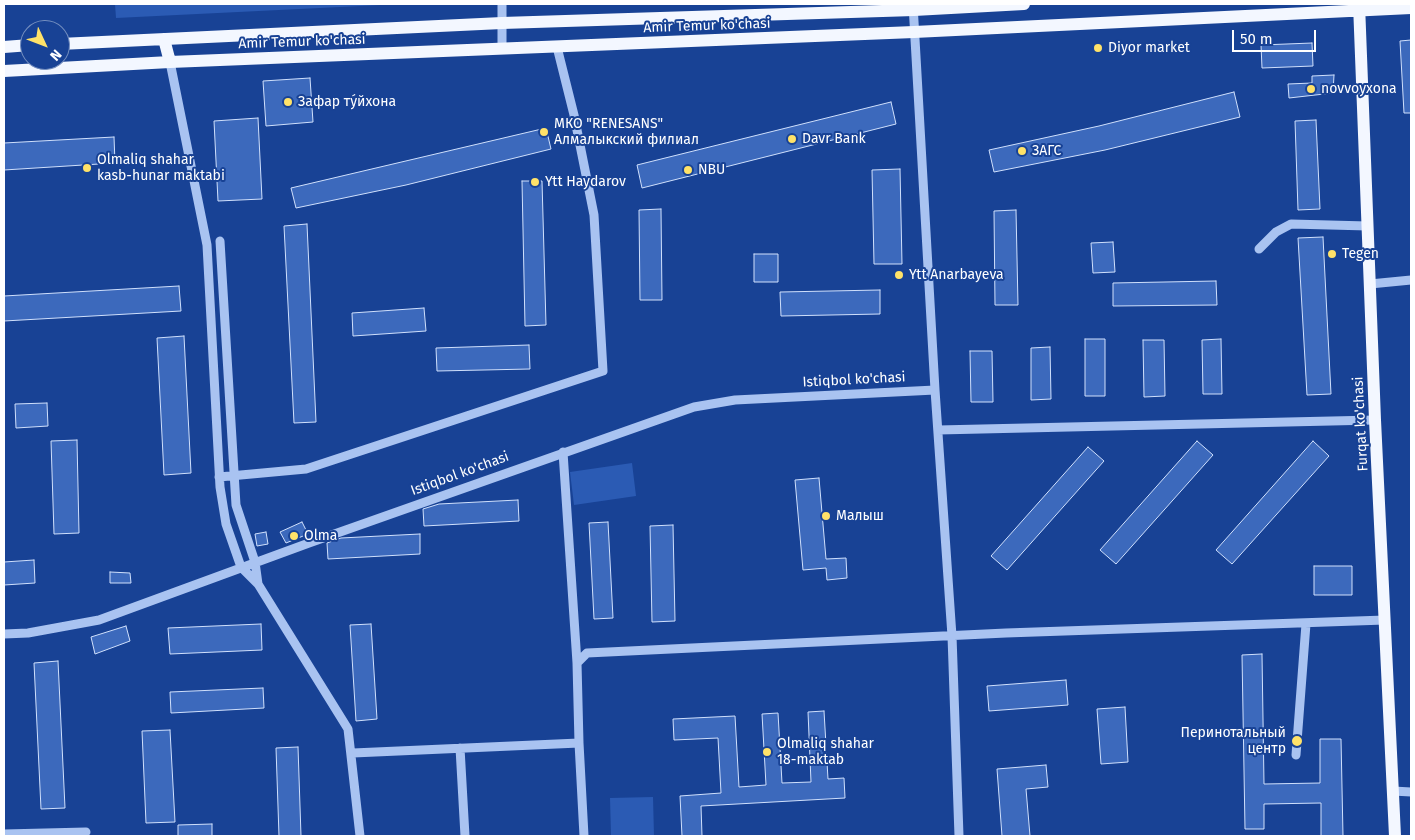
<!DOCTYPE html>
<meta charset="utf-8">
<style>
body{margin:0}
#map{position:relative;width:1415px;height:840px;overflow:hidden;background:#184295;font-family:"Fira Sans",sans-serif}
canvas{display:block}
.frame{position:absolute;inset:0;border:5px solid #fff;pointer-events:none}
.north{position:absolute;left:20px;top:20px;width:50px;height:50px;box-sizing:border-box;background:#184295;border:1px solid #748ebf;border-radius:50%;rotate:133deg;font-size:14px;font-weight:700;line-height:20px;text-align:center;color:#fff}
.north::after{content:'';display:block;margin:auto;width:18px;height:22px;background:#ffe269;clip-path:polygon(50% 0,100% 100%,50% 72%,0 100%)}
.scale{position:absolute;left:1232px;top:30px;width:84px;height:22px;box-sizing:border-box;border:2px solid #fff;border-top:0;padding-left:6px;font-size:15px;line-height:18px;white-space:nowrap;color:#fff;-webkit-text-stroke:4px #184295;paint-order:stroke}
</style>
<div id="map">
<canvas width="1415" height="840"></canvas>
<div class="frame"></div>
<div class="north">N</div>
<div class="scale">50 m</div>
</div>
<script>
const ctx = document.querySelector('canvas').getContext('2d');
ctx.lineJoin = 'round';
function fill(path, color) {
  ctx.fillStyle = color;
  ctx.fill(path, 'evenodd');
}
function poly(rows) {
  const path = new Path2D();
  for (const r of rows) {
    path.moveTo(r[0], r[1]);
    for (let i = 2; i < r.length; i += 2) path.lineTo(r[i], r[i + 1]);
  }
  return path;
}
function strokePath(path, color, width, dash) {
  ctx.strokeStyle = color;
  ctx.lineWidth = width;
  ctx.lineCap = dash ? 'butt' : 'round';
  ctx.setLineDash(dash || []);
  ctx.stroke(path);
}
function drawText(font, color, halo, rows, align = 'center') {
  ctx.font = font + ' "Fira Sans",sans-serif';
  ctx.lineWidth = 4;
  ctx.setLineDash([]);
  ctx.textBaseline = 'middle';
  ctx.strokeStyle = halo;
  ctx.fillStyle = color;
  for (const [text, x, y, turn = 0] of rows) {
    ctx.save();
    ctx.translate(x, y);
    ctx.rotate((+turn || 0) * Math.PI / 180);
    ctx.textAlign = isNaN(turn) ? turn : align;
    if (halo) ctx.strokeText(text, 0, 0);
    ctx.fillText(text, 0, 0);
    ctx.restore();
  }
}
fill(poly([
 [115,4,401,4,116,18],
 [632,463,636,496,574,505,570,472],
 [653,797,654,836,611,836,610,798]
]), '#2b5bb4');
const building = poly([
 [1411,40,1411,113,1404,113,1400,41,1411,40],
 [1312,43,1313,66,1262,68,1261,45,1312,43],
 [1334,75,1333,93,1289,98,1288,84,1312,83,1312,76,1334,75],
 [310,78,313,122,266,126,263,81,310,78],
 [1234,92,1240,117,1105,150,994,172,989,150,1099,126,1234,92],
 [891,102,896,124,642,188,637,165,891,102],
 [258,118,262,199,218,201,214,121,258,118],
 [1316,120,1320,209,1298,210,1295,121,1316,120],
 [546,128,551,149,406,185,296,208,291,188,546,128],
 [114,137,115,163,4,170,4,143,114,137],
 [900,169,902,264,874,264,872,170,900,169],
 [522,181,542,181,546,325,525,326,522,181],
 [661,209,662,300,640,300,639,210,661,209],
 [1016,210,1018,305,995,305,994,211,1016,210],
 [307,224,316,422,294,423,284,226,307,224],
 [1323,237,1331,394,1307,395,1298,238,1323,237],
 [1113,242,1115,272,1093,273,1091,243,1113,242],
 [754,254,778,254,778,282,754,282,754,254],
 [1216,281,1217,305,1113,306,1113,283,1216,281],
 [179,286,181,311,4,321,4,296,179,286],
 [880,290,880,314,781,316,780,292,880,290],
 [424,308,426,331,353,336,352,313,424,308],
 [184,336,191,473,164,475,157,338,184,336],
 [1085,339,1105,339,1105,396,1085,396,1085,339],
 [1221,339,1222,394,1203,394,1202,340,1221,339],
 [1143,340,1164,340,1165,396,1144,397,1143,340],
 [529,345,530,369,437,371,436,348,529,345],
 [1050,347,1051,399,1031,400,1031,348,1050,347],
 [970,351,992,351,993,402,971,402,970,351],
 [47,403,48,426,16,428,15,404,47,403],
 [77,440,79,533,54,534,51,441,77,440],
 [1197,441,1213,455,1116,564,1100,550,1197,441],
 [1313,441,1329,456,1232,564,1216,550,1313,441],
 [1088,447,1104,461,1007,570,991,556,1088,447],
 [819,478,826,559,846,558,847,578,827,580,826,568,803,570,795,480,819,478],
 [518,500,519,521,424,526,423,509,439,504,518,500],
 [302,522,308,534,286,543,280,532,302,522],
 [608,522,613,618,594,619,589,523,608,522],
 [673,525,675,621,652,622,650,526,673,525],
 [266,532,268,544,257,546,255,534,266,532],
 [420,534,420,554,328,559,327,543,341,538,420,534],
 [34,560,35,583,4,585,4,562,34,560],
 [1314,566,1352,566,1352,595,1314,595,1314,566],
 [110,572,130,573,131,583,110,583,110,572],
 [261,624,262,650,170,654,168,628,261,624],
 [371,624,377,719,356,721,350,625,371,624],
 [126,626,130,641,95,654,91,637,126,626],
 [1262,654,1264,784,1320,783,1320,739,1341,739,1343,836,1321,836,1321,803,1264,804,1264,829,1245,829,1242,655,1262,654],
 [58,661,65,808,41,809,34,663,58,661],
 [1066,680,1068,705,989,711,987,686,1066,680],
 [263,688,264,708,171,713,170,692,263,688],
 [1125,707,1128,762,1101,764,1097,709,1125,707],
 [824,711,828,779,844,778,845,798,701,806,702,836,682,836,680,796,721,793,718,738,674,740,673,719,735,716,739,787,766,785,762,714,778,713,782,783,811,782,808,712,824,711],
 [170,730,175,822,146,823,142,731,170,730],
 [298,747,301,836,279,836,276,748,298,747],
 [1046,765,1048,787,1026,789,1030,836,1002,836,997,769,1046,765],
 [212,824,212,836,178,836,178,825,212,824]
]);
fill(building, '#3c69bc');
strokePath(building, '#d0e0fc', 1);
strokePath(poly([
 [502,4,502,49],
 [913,4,935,390,952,636,959,836],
 [170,62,207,245,220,487,226,524,241,567,258,584,348,729,360,836],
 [220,241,236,505,255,562,258,584],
 [1259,249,1276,232,1291,224,1368,226],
 [1370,284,1411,280],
 [938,430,1375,420],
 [563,452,577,663,579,743,584,836],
 [219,477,306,469,603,371,594,215,574,115,557,47],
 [4,634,28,633,99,620,309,543,694,407,735,400,935,390],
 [577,663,587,653,1006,633,1385,620],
 [460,748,465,836],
 [353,753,579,743],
 [1296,755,1306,624],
 [1393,791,1411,792],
 [4,834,86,832]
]), '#a9c3f1', 9);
strokePath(poly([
 [1359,4,1375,420,1395,836],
 [164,39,170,62],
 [60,44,502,23,914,10,1024,4],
 [4,47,30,45],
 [4,71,170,62,914,32,1411,8]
]), '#f3f7ff', 12);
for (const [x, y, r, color] of [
 [1098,48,5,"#ffe269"],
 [1311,89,5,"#ffe269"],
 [288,102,5,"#ffe269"],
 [544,132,5,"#ffe269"],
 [792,139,5,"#ffe269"],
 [1022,151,5,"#ffe269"],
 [87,168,5,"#ffe269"],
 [688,170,5,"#ffe269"],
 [535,182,5,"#ffe269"],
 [1332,254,5,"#ffe269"],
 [899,275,5,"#ffe269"],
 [826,516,5,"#ffe269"],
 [294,536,5,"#ffe269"],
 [1297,741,6,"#ffe269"],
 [767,752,5,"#ffe269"]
]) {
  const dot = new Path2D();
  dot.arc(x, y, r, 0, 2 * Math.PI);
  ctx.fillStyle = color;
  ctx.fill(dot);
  strokePath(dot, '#184295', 2);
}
drawText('14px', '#fff', '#184295', [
 ["Amir Temur ko'chasi",707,26,-2],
 ["Amir Temur ko'chasi",302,42,-2],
 ["Istiqbol ko'chasi",854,380,-3],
 ["Furqat ko'chasi",1361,424,-93],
 ["Istiqbol ko'chasi",460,474,-20]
]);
drawText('14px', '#fff', '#184295', [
 ["Diyor market",1108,48],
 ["novvoyxona",1321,89],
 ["Зафар тýйхона",298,102],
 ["МКО \"RENESANS\"",554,124],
 ["Алмалыкский филиал",554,140],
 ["Davr Bank",802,139],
 ["ЗАГС",1032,151],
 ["Olmaliq shahar",97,160],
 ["kasb-hunar maktabi",97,176],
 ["NBU",698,170],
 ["Ytt Haydarov",545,182],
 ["Tegen",1342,254],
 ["Ytt Anarbayeva",909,275],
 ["Малыш",836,516],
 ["Olma",304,536],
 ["Перинотальный",1286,733,"right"],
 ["центр",1286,749,"right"],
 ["Olmaliq shahar",777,744],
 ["18-maktab",777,760]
], 'left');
</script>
